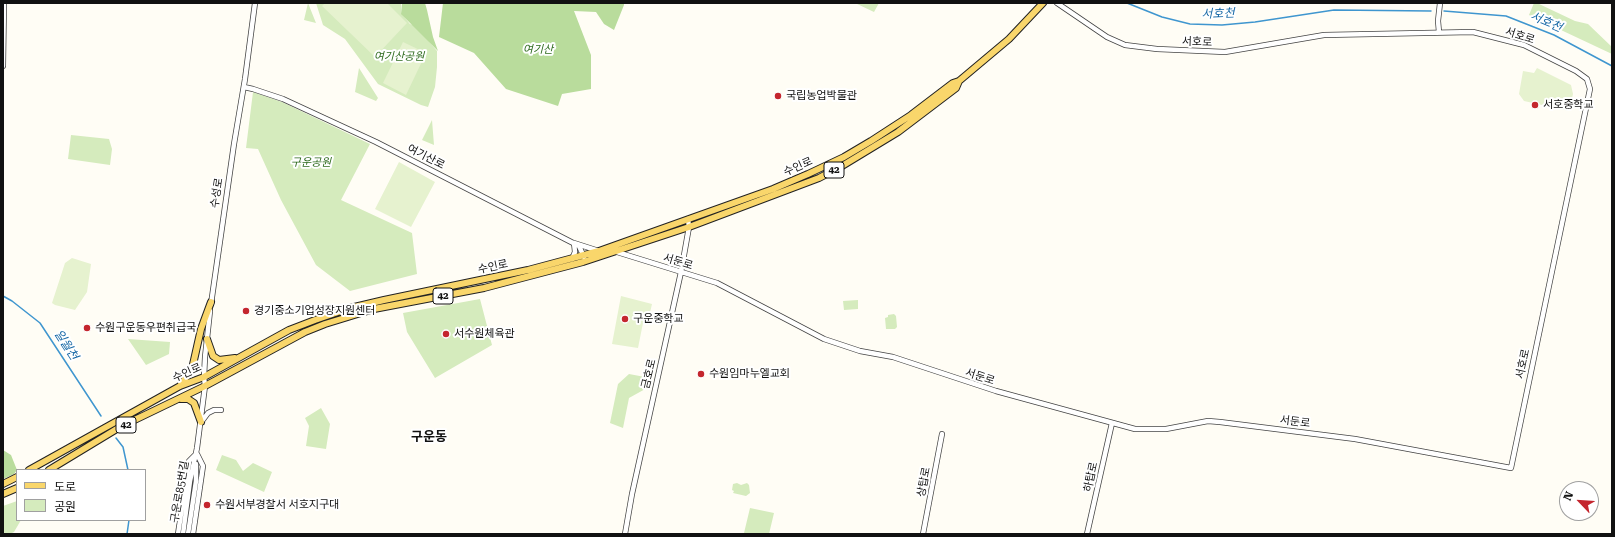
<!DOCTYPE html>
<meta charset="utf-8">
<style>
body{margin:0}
#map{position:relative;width:1615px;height:537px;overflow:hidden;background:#fffdf5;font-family:"Roboto Serif","Noto Sans KR",serif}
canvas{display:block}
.frame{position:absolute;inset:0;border:4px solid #111;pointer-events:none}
.legend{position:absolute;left:16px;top:469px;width:130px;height:52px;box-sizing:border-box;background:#fff;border:1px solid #a0a0a0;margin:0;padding:5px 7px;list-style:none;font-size:12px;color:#111}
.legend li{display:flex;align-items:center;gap:8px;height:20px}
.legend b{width:20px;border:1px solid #a0a0a0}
.north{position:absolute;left:1559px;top:481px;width:40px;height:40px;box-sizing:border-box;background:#fff;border:1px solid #a0a0a0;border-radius:50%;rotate:295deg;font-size:11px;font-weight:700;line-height:16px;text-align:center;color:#111}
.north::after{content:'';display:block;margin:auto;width:14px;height:18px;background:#c4262e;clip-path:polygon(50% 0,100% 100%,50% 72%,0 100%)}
</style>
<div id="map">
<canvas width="1615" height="537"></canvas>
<div class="frame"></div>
<ul class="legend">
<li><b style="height:5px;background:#f9d66b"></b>도로</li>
<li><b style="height:11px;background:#d5ebbd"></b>공원</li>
</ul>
<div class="north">N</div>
</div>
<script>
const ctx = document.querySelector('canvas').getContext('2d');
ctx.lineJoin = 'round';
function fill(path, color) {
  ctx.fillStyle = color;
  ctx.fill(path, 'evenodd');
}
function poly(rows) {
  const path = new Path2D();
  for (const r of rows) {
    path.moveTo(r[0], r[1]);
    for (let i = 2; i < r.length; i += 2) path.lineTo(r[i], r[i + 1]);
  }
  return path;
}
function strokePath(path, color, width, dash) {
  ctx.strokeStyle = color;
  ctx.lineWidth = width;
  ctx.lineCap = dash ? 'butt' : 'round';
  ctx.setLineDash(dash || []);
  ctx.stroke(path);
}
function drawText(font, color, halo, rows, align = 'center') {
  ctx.font = font + ' "Roboto Serif","Noto Sans KR",serif';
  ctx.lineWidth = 4;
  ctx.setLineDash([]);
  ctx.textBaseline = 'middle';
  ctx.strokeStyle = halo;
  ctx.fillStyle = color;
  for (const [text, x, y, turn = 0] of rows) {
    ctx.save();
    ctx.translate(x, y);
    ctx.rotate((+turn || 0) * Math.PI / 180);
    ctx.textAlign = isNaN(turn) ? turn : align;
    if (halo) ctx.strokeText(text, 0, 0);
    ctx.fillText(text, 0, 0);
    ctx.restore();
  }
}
fill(poly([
 [308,3,316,23,304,20],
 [316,3,401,3,401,13,410,24,416,26,437,51,437,67,435,87,428,107,421,105,378,84,345,39,323,25],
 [855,3,879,3,874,12],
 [1534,3,1537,3,1575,21,1588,24,1612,47,1612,54,1529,15],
 [359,68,378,98,376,101,355,92],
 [253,92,282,102,370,144,341,200,412,233,417,274,350,291,316,265,281,200,258,149,246,148],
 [432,120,434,145,422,140],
 [71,135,109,139,112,149,110,165,68,159],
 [480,299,492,345,435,378,407,332,403,313],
 [858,300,858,309,844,310,843,301],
 [888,315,894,314,896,316,897,327,895,329,886,329,885,318,888,317],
 [128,339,170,342,169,354,146,365],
 [629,374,645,377,647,388,629,398,623,428,610,423,618,384],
 [321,408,330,424,326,449,306,446,309,426,305,418],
 [222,455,236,460,243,471,253,463,272,472,264,492,216,470],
 [737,483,741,485,747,483,749,485,750,493,746,496,733,493,734,491,732,490,733,484],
 [17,501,17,520,21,520,14,532,10,534,4,533,3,506],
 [750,508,774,513,769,534,744,533]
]), '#d5ebbd');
fill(poly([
 [402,3,425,3,427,10,433,37,438,51,401,14],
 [443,3,624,3,624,5,614,30,604,24,596,12,574,11,591,55,591,89,562,94,558,106,506,89,474,53,439,37],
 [3,450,11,455,17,470,14,474,3,479]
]), '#b9dc9c');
fill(poly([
 [325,3,387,3,407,23,375,57,322,6],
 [403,42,426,53,406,95,383,83],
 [1537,68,1571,85,1573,94,1569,111,1524,101,1519,94,1523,71,1534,73],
 [399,162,435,182,411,227,375,209],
 [72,258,91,264,87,292,75,310,55,305,52,303,65,263],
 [621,296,652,304,649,317,644,318,638,348,612,344]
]), '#e6f2cf');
strokePath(poly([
 [1127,3,1162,17,1190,24,1222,25,1255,22,1334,10,1431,11],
 [1444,11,1506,16,1554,35,1612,66],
 [3,296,12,301,40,323,101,416],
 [116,438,123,447,128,470],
 [127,534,129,520]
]), '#3f96cf', 1.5);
const tertiary = poly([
 [1439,32,1438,21,1440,3],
 [3,66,4,3],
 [244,87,253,89,283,99,376,142,579,246,584,257],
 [617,252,717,283,824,339,860,351,893,357,996,391,1135,429,1166,429,1208,421,1220,422,1355,439,1511,468,1590,89,1587,79,1576,71,1524,45,1473,32,1324,35,1225,52,1157,49,1125,45,1107,37,1057,3],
 [572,259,575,252,574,243,599,251],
 [211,304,234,144,245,79,255,3],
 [202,421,208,413,214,410,221,410],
 [178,534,189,461,196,454],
 [183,534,190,481,197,448,205,386,204,377,205,357,210,311],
 [188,534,196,481,196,464],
 [193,534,203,466,197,454],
 [625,534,632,494,681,272,689,227,688,219],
 [923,534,942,434],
 [1087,534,1112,423]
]);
const primary = poly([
 [207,339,213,356,219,360,235,358],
 [180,386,192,369,201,329,211,302],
 [181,399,188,399,194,403,201,422],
 [29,470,180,386,204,377,289,330,315,320,350,308,384,300,528,270,599,251,773,189,808,174,844,157,871,141,911,115,953,83,959,81,1009,39,1043,3],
 [49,470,120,427,205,386,305,332,325,324,374,309,484,288,583,262,689,227,819,178,842,166,898,132,956,88,959,81],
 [3,484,17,477],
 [3,494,17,488]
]);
strokePath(tertiary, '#444', 6);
strokePath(primary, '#222', 8);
strokePath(tertiary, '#fff', 4.5);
strokePath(primary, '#f9d66b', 6);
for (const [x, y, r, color] of [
 [778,96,4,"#c4262e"],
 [1535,105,4,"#c4262e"],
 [246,311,4,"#c4262e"],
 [625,319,4,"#c4262e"],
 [87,328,4,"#c4262e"],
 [446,334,4,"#c4262e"],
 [701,374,4,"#c4262e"],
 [207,505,4,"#c4262e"]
]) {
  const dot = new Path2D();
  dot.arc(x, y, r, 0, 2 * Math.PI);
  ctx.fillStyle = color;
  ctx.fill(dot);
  strokePath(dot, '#fff', 1.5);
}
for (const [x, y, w] of [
 [834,170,20],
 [443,296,20],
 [126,425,20]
]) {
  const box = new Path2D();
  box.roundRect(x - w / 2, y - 8, w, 16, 3);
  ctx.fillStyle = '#fff';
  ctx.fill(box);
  strokePath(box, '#111', 1);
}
drawText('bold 10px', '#111', null, [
 ["42",834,170],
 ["42",443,296],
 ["42",126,425]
]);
drawText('11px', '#111', '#fff', [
 ["서호로",1520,36,18],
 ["서호로",1197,42,2],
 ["여기산로",426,157,27],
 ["수인로",798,167,-24],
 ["수성로",217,193,-81],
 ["서둔로",678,262,17],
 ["수인로",493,267,-12],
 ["서호로",1523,364,-78],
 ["수인로",187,373,-24],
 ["금호로",649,374,-76],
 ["서둔로",980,377,18],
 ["서둔로",1295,422,7],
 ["하탑로",1091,477,-78],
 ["상탑로",924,482,-79],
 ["구운로85번길",180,492,-80]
]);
drawText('italic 11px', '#2f6b1f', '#fff', [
 ["여기산",538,50],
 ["여기산공원",399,57],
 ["구운공원",311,163]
]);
drawText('11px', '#111', '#fff', [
 ["국립농업박물관",786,96],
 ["서호중학교",1543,105],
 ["경기중소기업성장지원센터",254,311],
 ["구운중학교",633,319],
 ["수원구운동우편취급국",95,328],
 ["서수원체육관",454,334],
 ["수원임마누엘교회",709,374],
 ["수원서부경찰서 서호지구대",215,505]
], 'left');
drawText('italic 12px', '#1768a6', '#fff', [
 ["서호천",1218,14,-2],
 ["서호천",1546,22,23],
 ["일월천",66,345,57]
]);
drawText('bold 13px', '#111', '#fff', [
 ["구운동",429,437]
]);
</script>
